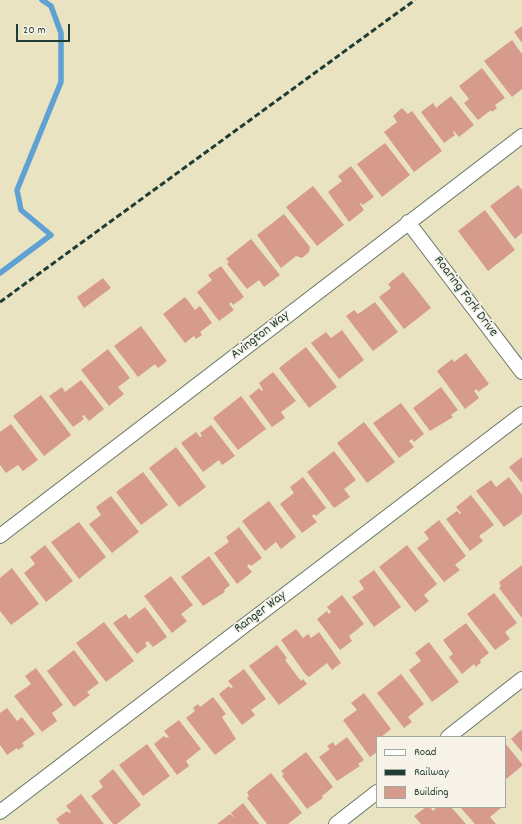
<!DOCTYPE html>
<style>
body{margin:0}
#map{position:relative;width:522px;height:824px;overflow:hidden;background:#e9e3c2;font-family:Dekko,sans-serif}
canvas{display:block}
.legend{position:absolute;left:376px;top:736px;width:130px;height:72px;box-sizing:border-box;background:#f7f3e8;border:1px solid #a1aaa0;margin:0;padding:5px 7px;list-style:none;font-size:12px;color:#1f3d34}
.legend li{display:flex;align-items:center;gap:8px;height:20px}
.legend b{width:20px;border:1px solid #a1aaa0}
.scale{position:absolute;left:16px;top:24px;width:54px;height:18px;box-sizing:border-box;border:2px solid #1f3d34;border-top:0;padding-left:5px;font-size:12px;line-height:14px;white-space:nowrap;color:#1f3d34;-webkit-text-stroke:3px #f7f3e8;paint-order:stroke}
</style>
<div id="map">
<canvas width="522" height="824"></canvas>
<ul class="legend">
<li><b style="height:5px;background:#fff"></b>Road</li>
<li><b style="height:5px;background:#1f3d34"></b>Railway</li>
<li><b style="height:11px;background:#d79b8d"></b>Building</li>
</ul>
<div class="scale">20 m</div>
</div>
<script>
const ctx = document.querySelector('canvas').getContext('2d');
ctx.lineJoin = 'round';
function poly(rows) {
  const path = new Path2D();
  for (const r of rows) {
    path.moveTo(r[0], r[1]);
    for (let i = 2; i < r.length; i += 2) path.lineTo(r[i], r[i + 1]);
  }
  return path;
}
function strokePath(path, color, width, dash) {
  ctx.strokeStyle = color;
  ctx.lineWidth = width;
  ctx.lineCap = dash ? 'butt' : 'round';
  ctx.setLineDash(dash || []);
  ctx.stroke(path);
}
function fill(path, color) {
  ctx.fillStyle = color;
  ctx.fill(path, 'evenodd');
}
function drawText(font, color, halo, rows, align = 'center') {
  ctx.font = font + ' Dekko,sans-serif';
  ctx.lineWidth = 3.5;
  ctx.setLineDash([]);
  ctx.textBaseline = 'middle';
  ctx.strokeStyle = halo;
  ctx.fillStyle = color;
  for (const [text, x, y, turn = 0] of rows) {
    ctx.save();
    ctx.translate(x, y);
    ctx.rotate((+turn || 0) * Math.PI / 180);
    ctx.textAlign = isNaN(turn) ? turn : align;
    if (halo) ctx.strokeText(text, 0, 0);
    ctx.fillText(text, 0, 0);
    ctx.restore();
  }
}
strokePath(poly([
 [0,273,51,235,21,210,17,190,61,82,61,33,51,6,42,0]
]), '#5fa1d2', 5.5);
fill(poly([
 [522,26,522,43,514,32],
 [512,40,522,54,522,89,512,97,484,61],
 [482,68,505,98,495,105,497,108,492,112,491,110,478,120,464,103,469,99,459,86],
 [451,96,474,125,459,137,454,131,453,132,455,135,444,143,421,112,433,103,436,108],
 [402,108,408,114,412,111,442,151,414,172,384,132,397,122,393,116],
 [385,143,410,175,382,197,357,164],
 [351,166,374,197,363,205,361,203,360,204,364,210,349,222,328,192,342,181,338,176],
 [518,185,522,190,522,233,515,239,490,206],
 [313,186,344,225,317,246,286,207],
 [485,210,515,250,488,271,458,231],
 [284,214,310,247,309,252,302,258,296,256,281,268,257,235],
 [251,239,280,275,264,287,259,280,247,289,227,264,229,262,226,259],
 [221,266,244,297,233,305,231,302,229,304,234,310,219,321,197,292,212,280,208,275],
 [403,272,431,308,404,329,379,297,391,288,388,284],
 [103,278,111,288,84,308,77,297],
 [185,297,195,310,200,306,212,323,200,332,202,335,196,339,194,336,185,343,163,314],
 [375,302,398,332,373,351,346,316,354,310,358,314],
 [141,326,167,361,158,368,155,364,138,377,114,346],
 [342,330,364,360,339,379,311,343,326,332,331,338],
 [306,347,337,387,309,408,279,368],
 [108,349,130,378,118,387,124,394,109,406,81,370],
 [466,353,489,384,478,392,477,389,474,391,479,398,465,409,437,371,452,359,454,362],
 [273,372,296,401,281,412,285,418,272,427,249,396,259,388,262,391,263,390,259,383],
 [81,380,104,409,89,421,84,415,82,416,84,419,73,427,49,396,62,387,65,392],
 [441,387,458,410,451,415,453,417,430,431,413,408],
 [41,395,71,435,44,456,13,416],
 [241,396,266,429,238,450,213,418],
 [401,403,424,434,414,442,412,439,409,441,414,447,399,458,373,423],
 [364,422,395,462,367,483,337,443],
 [11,424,38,460,23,471,18,465,6,473,0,465,0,432],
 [211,425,235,456,222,465,219,460,203,472,181,443,196,432,200,437,202,436,200,433],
 [176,447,206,487,179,507,149,468],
 [334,451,356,480,344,489,350,497,334,508,307,472],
 [522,457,522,483,509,467],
 [143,472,168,505,141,525,116,492],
 [303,477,326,508,316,516,314,514,312,516,317,522,302,533,280,504,294,493,290,487],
 [509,477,522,495,522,514,504,527,476,491,491,480,496,487],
 [471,495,494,525,479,536,483,541,470,551,446,519,457,511,460,514,461,513,456,507],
 [111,496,139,532,112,553,89,524,101,515,96,507],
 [269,501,296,537,281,549,276,542,265,551,242,521],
 [439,520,466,556,455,565,460,570,444,582,417,548,429,539,424,532],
 [79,522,106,557,79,579,51,542],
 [239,527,262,558,251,566,249,564,247,566,252,572,237,584,214,553,229,542,226,537],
 [45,545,73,581,46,602,24,573,35,564,30,557],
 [407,545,437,584,424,595,429,601,415,612,379,567],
 [209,556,230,585,224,590,225,592,203,606,181,577],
 [522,565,522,618,499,588,501,586,499,582],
 [12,568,39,604,11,625,0,611,0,578],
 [374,570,401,607,374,627,352,597,364,589,359,581],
 [171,576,193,605,181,614,187,621,172,633,144,596],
 [494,593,517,623,505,632,510,639,495,650,467,614],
 [342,595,364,624,349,636,352,641,340,650,317,619,327,611,329,614,331,612,327,607],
 [145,607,167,637,153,647,148,641,145,643,147,646,137,654,113,623,126,614,129,619],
 [104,622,134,661,106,682,76,643],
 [466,623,489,653,480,660,481,662,476,667,474,664,462,674,449,657,453,654,443,640],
 [296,629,303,638,308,634,311,638,319,632,341,663,332,670,327,663,309,677,306,675,281,640],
 [429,642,459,682,432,702,409,670,421,661,415,653],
 [277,645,287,658,285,660,301,681,303,679,307,684,279,705,249,666],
 [74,650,99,683,87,692,90,695,74,707,47,671],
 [36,668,63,705,52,713,57,721,42,732,14,696,31,684,25,676],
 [244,669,266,699,251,710,255,715,242,725,219,694,229,686,231,688,233,687,228,681],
 [401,674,424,704,408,717,412,722,404,728,377,693],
 [364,693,391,729,381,737,377,737,377,752,370,757,343,720,357,710,351,703],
 [213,697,226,714,222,717,236,739,215,755,186,718,195,711,193,708,198,704,200,707],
 [7,708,17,721,22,717,35,734,22,743,24,746,18,750,17,748,7,755,0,745,0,713],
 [179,720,201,749,186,761,189,766,177,775,154,744,164,736,166,738,169,737,164,731],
 [521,730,522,731,522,752,511,739],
 [347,737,364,760,358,764,360,766,337,781,319,757,330,749,327,746,333,742,335,746],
 [505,743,522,764,522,766,505,780],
 [147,744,170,776,143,796,119,765],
 [306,752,333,787,322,796,323,798,307,809,282,776,284,774,281,771],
 [113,769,141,805,117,824,113,824,91,796,103,787,99,781],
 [271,773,302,813,288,824,267,824,247,798,249,796,247,792],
 [81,794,104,824,60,824,56,819,67,811,69,813,71,812,66,806],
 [243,803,259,824,217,824,230,814,235,818,231,813],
 [426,807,430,807,433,811,436,808,434,807,451,807,466,824,421,824,414,816],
 [460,807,502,807,490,817,496,824,475,824]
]), '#d79b8d');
const street = poly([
 [408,222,522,372],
 [0,536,522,136],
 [448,737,522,679],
 [0,812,522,414],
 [336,824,377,792]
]);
strokePath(street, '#676', 16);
strokePath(street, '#fff', 14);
strokePath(poly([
 [0,302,415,0]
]), '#1f3d34', 3, [6, 3]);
drawText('14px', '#1f3d34', '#f7f3e8', [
 ["Roaring Fork Drive",465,297,53],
 ["Avington Way",261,336,-38],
 ["Ranger Way",261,613,-37]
]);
</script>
